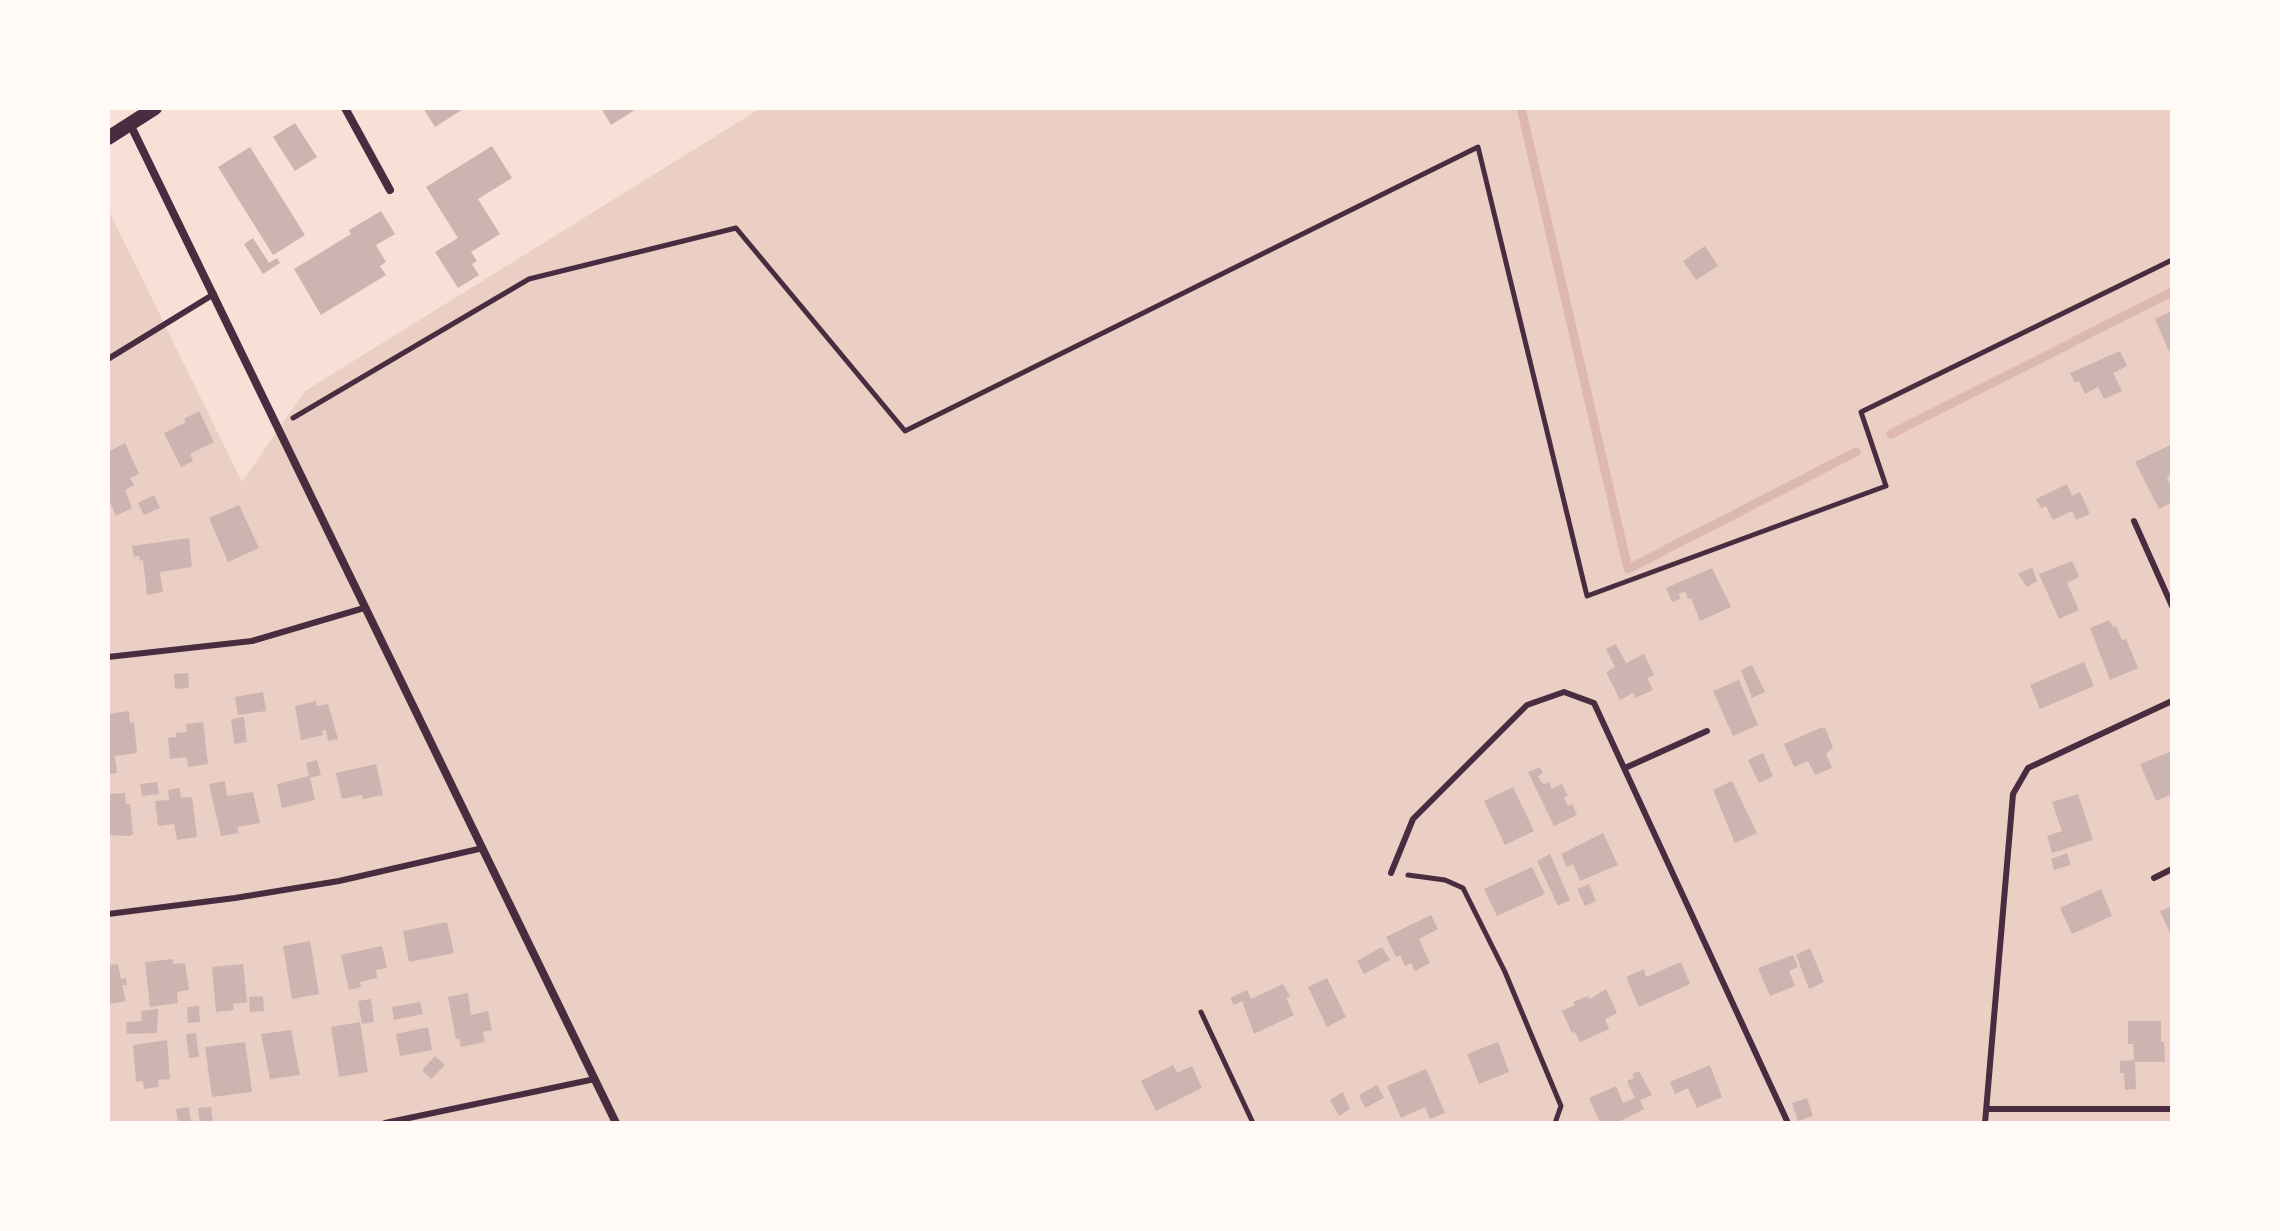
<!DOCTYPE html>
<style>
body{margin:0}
#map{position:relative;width:2280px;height:1231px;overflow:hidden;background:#f7e1d7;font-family:"Open Sans",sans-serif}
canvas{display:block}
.frame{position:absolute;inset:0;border:110px solid #fffaf5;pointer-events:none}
</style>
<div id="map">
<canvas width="2280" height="1231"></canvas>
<div class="frame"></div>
</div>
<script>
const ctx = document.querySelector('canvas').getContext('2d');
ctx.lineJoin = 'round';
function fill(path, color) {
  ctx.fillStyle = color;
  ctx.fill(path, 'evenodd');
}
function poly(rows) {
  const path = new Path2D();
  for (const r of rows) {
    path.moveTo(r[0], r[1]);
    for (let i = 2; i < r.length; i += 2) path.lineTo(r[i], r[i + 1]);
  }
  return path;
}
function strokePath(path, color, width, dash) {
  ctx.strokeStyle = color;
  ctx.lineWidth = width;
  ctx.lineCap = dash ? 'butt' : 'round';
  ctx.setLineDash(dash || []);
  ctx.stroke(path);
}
fill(poly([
 [761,108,2172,108,2172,1123,108,1123,108,209,242,482,305,391]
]), '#ebcfc5');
strokePath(poly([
 [1521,108,1628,569,1856,452],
 [1891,434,2172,292]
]), '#dcb8b0', 9);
fill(poly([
 [423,108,465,108,435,127],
 [601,108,638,108,611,125],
 [295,123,317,157,295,171,273,137],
 [492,146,512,178,478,199,500,234,471,252,477,261,472,264,479,275,458,288,435,252,458,238,426,187],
 [250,147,305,235,273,255,218,167],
 [381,211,395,234,376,245,386,262,380,266,386,275,321,315,294,269,351,234,349,230],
 [253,238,269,263,277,258,280,263,263,274,244,244],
 [1705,246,1718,266,1696,280,1683,261],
 [2172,311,2172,358,2155,319],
 [2120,351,2127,366,2113,373,2122,391,2104,399,2098,387,2085,394,2079,381,2075,383,2070,373],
 [199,411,214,442,190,454,193,461,181,467,164,433,186,422,184,419],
 [125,443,139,474,130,478,134,485,125,490,132,508,116,516,108,498,108,492,111,490,108,485,108,452],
 [2172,444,2172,471,2167,478,2172,489,2172,502,2159,509,2135,462],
 [2067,484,2072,496,2080,492,2090,514,2076,520,2072,511,2053,520,2046,506,2041,508,2036,499],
 [154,495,160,508,144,515,138,503],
 [239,505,259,548,228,562,209,518],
 [189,538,192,567,160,572,163,592,147,595,143,560,140,561,139,556,134,557,132,546],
 [2072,561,2079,577,2067,583,2079,610,2059,619,2039,574],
 [2032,567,2037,581,2027,587,2018,574],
 [1712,568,1731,607,1700,621,1691,598,1688,599,1685,591,1679,594,1680,599,1672,602,1666,588],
 [2109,620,2113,627,2116,626,2122,640,2126,639,2138,668,2110,680,2090,628],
 [1616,644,1626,663,1644,654,1654,675,1647,678,1653,690,1635,698,1633,693,1620,700,1606,672,1615,667,1606,649],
 [2084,662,2094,686,2040,709,2030,685],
 [1752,665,1765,692,1752,698,1741,670],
 [188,673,189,688,175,689,174,674],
 [1739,680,1758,725,1733,736,1713,691],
 [263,692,266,711,238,715,235,697],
 [316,701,317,706,328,704,338,739,328,741,326,730,322,731,323,735,301,740,295,706],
 [129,711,130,723,134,722,137,753,115,756,117,773,108,774,108,714],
 [244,717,247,742,234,744,231,719],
 [203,722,208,764,188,767,187,757,170,759,168,738,176,737,176,733,187,732,186,724],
 [1820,728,1825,728,1833,747,1826,754,1832,768,1815,775,1808,761,1794,767,1784,744],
 [2172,751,2172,794,2156,801,2140,764],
 [1763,753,1773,776,1759,783,1748,760],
 [317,760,321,775,310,778,315,800,282,808,277,784,309,776,306,763],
 [376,764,383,795,363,799,362,795,342,799,336,773],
 [1540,767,1543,773,1538,776,1541,782,1544,784,1549,782,1552,789,1562,784,1568,796,1564,797,1568,806,1572,804,1577,815,1554,826,1528,772],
 [225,781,227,796,253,792,260,823,237,827,239,833,221,836,209,784],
 [1732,781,1757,833,1735,843,1713,790],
 [157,782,159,794,142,796,140,784],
 [1513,787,1534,831,1505,845,1484,801],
 [180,788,181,798,192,797,197,837,177,840,174,824,158,826,155,801,169,800,168,790],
 [125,793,126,804,130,804,133,834,130,836,108,835,108,794],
 [2078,794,2093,840,2052,853,2047,836,2062,831,2052,802],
 [1603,833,1618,865,1580,881,1573,864,1567,867,1561,854],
 [2067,853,2071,865,2054,870,2051,859],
 [1550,854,1570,900,1558,906,1537,861],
 [1532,867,1545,894,1497,916,1484,889],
 [1589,884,1596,901,1585,906,1577,889],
 [2101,889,2112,916,2072,934,2060,908],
 [2172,906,2172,938,2160,911],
 [1431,915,1438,929,1419,939,1430,963,1415,971,1411,963,1405,966,1400,955,1396,957,1386,937],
 [447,922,454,953,409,962,403,931],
 [310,941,319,994,292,999,283,946],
 [382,946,387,968,376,970,377,978,360,982,361,987,349,990,341,955],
 [1382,947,1390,960,1364,974,1357,961],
 [1810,948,1824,982,1809,989,1796,955],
 [1793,955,1798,967,1789,971,1795,986,1770,996,1758,968],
 [173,959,173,964,185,963,189,990,177,992,178,1003,150,1007,145,962],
 [1681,962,1690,984,1639,1007,1626,977,1644,969,1646,977],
 [118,964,121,979,126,978,127,985,122,985,126,1001,108,1004,108,965],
 [243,964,247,1002,233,1004,234,1010,216,1012,212,967],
 [1327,978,1346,1017,1327,1027,1308,987],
 [1283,984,1290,996,1286,998,1294,1015,1254,1034,1242,1001,1234,1005,1230,998,1247,990,1251,999],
 [1606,989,1617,1013,1605,1019,1609,1029,1580,1042,1574,1031,1572,1033,1562,1011,1575,1005,1573,1002,1588,996,1590,999],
 [468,993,471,1015,488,1011,492,1030,483,1032,485,1042,461,1047,459,1038,456,1039,448,997],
 [263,996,264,1011,250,1012,249,997],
 [371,999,374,1022,362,1024,358,1001],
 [420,1002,423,1014,394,1020,392,1007],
 [199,1006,200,1022,188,1023,187,1007],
 [158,1009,157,1033,127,1034,126,1022,142,1021,141,1011],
 [2128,1021,2161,1021,2161,1042,2164,1042,2165,1062,2135,1062,2136,1089,2125,1090,2124,1073,2120,1073,2120,1061,2134,1060,2133,1044,2128,1044],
 [360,1022,368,1072,339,1077,331,1027],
 [428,1027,432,1050,400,1056,396,1034],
 [291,1030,300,1075,270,1079,261,1034],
 [196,1033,199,1057,189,1058,186,1034],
 [167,1040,170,1079,158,1080,159,1087,144,1089,143,1081,136,1082,133,1045],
 [245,1042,252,1092,212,1097,205,1047],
 [1498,1042,1509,1072,1479,1084,1467,1054],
 [435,1056,445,1065,431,1079,422,1070],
 [1173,1065,1177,1073,1192,1066,1202,1088,1156,1111,1141,1081],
 [1710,1065,1722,1097,1697,1108,1688,1088,1675,1094,1670,1082],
 [1426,1069,1445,1113,1430,1119,1425,1107,1401,1118,1387,1086],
 [1639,1071,1652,1095,1640,1100,1644,1109,1617,1123,1600,1123,1589,1098,1616,1086,1623,1103,1635,1098,1627,1081,1634,1078,1632,1074],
 [1377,1085,1384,1098,1365,1108,1359,1095],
 [1343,1092,1350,1109,1339,1116,1330,1100],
 [1807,1098,1813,1116,1798,1121,1792,1103],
 [189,1107,191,1123,178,1123,176,1109],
 [211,1107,213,1123,200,1123,198,1108]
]), '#ccb4b1');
strokePath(poly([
 [293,418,529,279,736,228,905,431,1478,147,1587,596,1886,486,1861,412,2172,260],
 [1408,875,1445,880,1463,888,1505,972,1561,1106,1555,1123],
 [1201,1012,1253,1123]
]), '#4a2c40', 5);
strokePath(poly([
 [108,359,214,294],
 [2134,521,2172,606],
 [108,657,252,641,364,608],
 [1625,768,1707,731],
 [1391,873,1413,819,1527,705,1564,692,1594,703,1788,1123],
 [2154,878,2172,869],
 [108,914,235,898,339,881,483,848],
 [1988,1109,2172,1109],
 [385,1123,595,1079],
 [1985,1123,2013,794,2028,768,2172,701]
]), '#4a2c40', 6);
strokePath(poly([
 [345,108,390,190],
 [130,124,616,1123]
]), '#4a2c40', 8);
strokePath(poly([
 [108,138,155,108]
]), '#4a2c40', 14);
</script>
